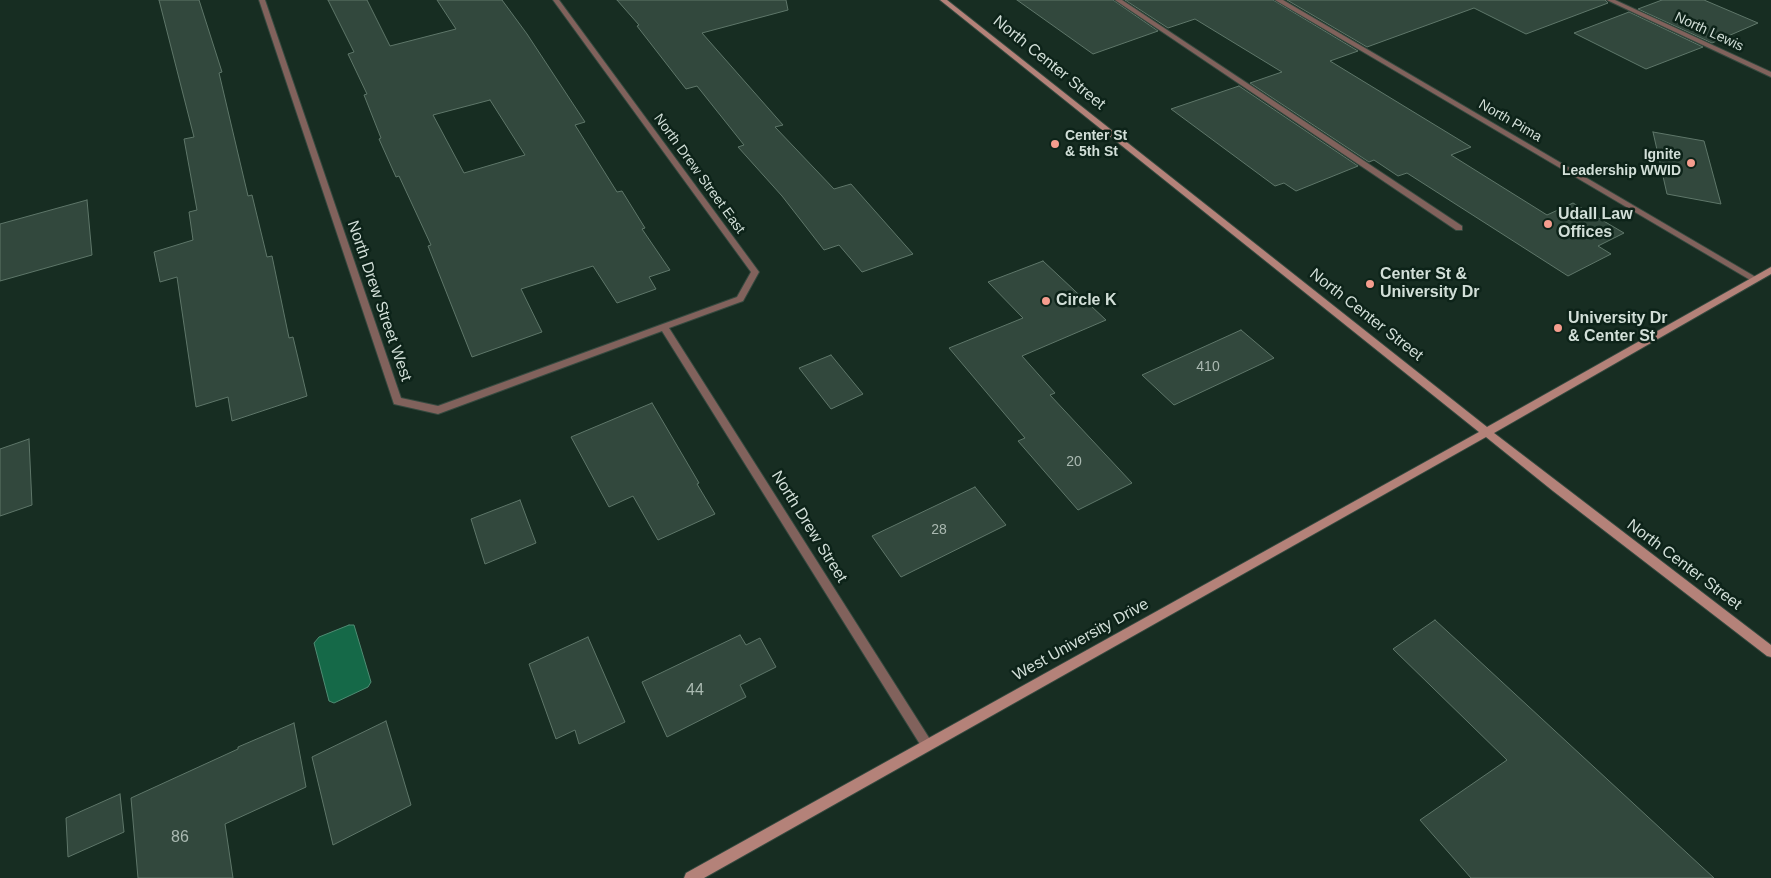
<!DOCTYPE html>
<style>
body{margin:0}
canvas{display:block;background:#172d22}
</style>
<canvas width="1771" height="878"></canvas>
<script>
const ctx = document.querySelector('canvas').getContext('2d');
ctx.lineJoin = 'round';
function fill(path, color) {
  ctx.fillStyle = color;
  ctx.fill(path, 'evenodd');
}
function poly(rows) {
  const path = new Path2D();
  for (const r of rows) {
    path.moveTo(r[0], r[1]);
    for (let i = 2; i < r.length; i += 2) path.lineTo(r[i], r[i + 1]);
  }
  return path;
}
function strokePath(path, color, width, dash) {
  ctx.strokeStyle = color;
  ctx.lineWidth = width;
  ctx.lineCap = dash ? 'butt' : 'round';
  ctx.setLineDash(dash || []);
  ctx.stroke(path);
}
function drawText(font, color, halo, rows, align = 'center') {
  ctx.font = font + ' Arial,sans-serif';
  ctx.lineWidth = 5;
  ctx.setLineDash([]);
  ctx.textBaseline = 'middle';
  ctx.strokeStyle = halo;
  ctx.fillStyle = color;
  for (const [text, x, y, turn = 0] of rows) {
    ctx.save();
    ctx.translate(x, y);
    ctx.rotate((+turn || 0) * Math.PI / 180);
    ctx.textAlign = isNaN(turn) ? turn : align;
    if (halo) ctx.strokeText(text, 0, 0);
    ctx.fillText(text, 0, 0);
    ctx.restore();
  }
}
const water = poly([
 [349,625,354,625,371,682,368,687,334,703,329,701,314,643,319,637,349,625]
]);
fill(water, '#156948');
strokePath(water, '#4e8c73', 1);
const building = poly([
 [159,0,199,0,222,72,219,73,248,196,252,195,267,257,272,256,289,338,293,337,307,396,232,421,228,397,196,407,177,277,160,282,154,252,193,240,189,212,197,210,184,139,194,137,159,0],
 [328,0,367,0,390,46,456,29,437,0,502,0,527,34,585,122,575,125,617,192,622,191,645,228,642,229,670,270,649,277,656,289,617,303,593,266,521,289,542,332,472,357,428,246,431,245,399,176,396,177,379,139,381,138,364,95,367,94,348,54,354,52,328,0],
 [490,100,525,155,464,173,433,115,490,100],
 [617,0,786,0,788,10,702,33,783,125,775,127,834,189,851,184,913,254,862,272,839,245,824,250,782,196,738,147,744,145,697,86,686,89,637,26,639,25,617,0],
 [1017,0,1113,0,1158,31,1093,54,1017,0],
 [1125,0,1273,0,1358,51,1330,61,1471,147,1451,155,1547,215,1573,203,1624,233,1598,246,1611,254,1568,276,1407,173,1398,176,1374,160,1369,162,1250,83,1282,72,1195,19,1168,28,1125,0],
 [1287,0,1605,0,1608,3,1526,34,1474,8,1367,47,1287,0],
 [1662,0,1704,0,1758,23,1712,43,1638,9,1662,0],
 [1629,12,1703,47,1646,69,1574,33,1629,12],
 [1239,86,1358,166,1296,191,1284,183,1275,186,1171,109,1239,86],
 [1653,132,1704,141,1721,204,1667,194,1653,132],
 [87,200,92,255,0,281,0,224,87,200],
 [1043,261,1106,320,1022,356,1055,393,1050,395,1132,483,1078,510,1018,441,1025,438,949,348,1023,318,988,282,1043,261],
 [1241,330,1274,358,1174,405,1142,375,1241,330],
 [831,355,863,394,831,409,799,368,831,355],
 [652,403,699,483,697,484,715,514,658,540,633,496,609,507,571,437,652,403],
 [29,439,32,505,0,516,0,449,29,439],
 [975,487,1006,525,901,577,872,536,975,487],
 [520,500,536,543,485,564,471,519,520,500],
 [1435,620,1714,878,1471,878,1420,820,1507,760,1393,649,1435,620],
 [740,635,746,645,760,638,776,667,740,685,746,697,667,737,642,682,740,635],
 [588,637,625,722,579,744,575,730,556,739,529,664,588,637],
 [386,721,411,805,333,845,312,757,386,721],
 [294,723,306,787,225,824,233,878,138,878,131,798,238,749,238,747,294,723],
 [120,794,124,832,68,857,66,818,120,794]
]);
fill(building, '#32483d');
strokePath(building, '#5e7669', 1);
const lane = poly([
 [1115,0,1122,0,1462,226,1462,230,1456,230,1115,0]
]);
const street = poly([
 [259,0,265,0,401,398,438,406,737,297,751,272,553,0,559,0,759,272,743,301,669,328,931,741,933,745,931,749,927,751,923,749,662,331,438,414,394,404,259,0],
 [1275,0,1283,0,1759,279,1755,282,1752,281,1275,0],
 [1607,0,1615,0,1771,72,1771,77,1607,0]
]);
const secondary = poly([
 [940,0,947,0,1487,427,1771,267,1771,274,1494,433,1771,645,1771,657,1767,656,1553,491,1486,437,704,878,684,878,686,873,1479,432,940,0]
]);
strokePath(lane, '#35493f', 2);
strokePath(street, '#35493f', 2);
strokePath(secondary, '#35493f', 2);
fill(lane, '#81625c');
fill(street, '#81625c');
fill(secondary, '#b48279');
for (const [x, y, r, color] of [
 [1055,144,5,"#f59d8e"],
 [1691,163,5,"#f59d8e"],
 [1548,224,5,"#f59d8e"],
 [1370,284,5,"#f59d8e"],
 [1046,301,5,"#f59d8e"],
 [1558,328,5,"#f59d8e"]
]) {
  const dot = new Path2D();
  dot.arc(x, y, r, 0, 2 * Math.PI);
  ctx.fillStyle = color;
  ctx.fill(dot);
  strokePath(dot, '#0d2319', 2);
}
drawText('14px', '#d2dfd8', '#0d2319', [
 ["North Lewis",1709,32,25],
 ["North Pima",1510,121,30],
 ["North Drew Street East",699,174,54]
]);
drawText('bold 14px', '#d2dfd8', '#0d2319', [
 ["Center St",1065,136],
 ["& 5th St",1065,152],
 ["Ignite",1681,155,"right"],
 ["Leadership WWID",1681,171,"right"]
], 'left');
drawText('14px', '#aab9b1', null, [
 ["410",1208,367],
 ["20",1074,462],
 ["28",939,530]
]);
drawText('16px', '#d2dfd8', '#0d2319', [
 ["North Center Street",1049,63,39],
 ["North Drew Street West",379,301,71],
 ["North Center Street",1366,315,38],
 ["North Drew Street",809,527,58],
 ["North Center Street",1684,565,37],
 ["West University Drive",1081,640,-29]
]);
drawText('bold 16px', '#d2dfd8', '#0d2319', [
 ["Udall Law",1558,215],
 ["Offices",1558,233],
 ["Center St &",1380,275],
 ["University Dr",1380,293],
 ["Circle K",1056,301],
 ["University Dr",1568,319],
 ["& Center St",1568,337]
], 'left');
drawText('16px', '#aab9b1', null, [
 ["44",695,691],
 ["86",180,838]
]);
</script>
